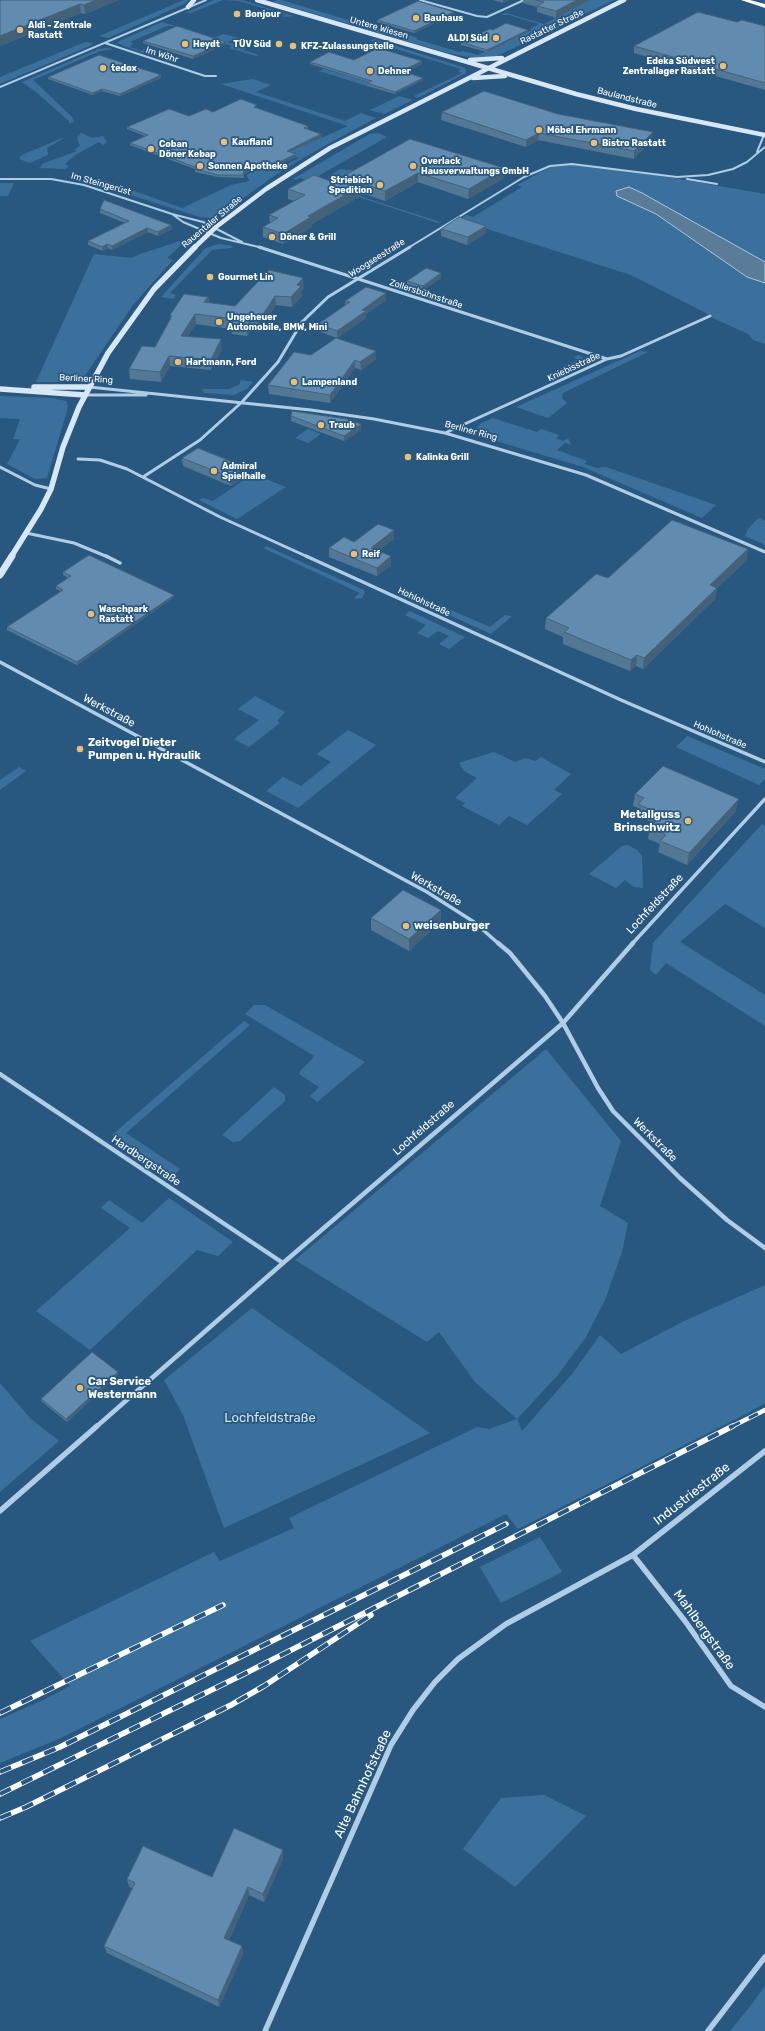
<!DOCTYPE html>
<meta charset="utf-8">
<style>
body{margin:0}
canvas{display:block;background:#28577f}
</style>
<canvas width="765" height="2031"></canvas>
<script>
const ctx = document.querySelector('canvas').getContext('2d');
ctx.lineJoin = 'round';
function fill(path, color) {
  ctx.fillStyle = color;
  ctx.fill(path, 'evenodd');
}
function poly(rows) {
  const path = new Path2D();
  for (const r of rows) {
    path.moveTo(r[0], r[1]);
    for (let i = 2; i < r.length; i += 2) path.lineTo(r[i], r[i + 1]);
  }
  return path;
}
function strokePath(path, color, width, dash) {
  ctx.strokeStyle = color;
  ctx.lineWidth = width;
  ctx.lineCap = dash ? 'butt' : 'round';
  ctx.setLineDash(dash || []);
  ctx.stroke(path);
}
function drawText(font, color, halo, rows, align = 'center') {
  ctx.font = font + ' Rubik,sans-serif';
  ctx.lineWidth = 3.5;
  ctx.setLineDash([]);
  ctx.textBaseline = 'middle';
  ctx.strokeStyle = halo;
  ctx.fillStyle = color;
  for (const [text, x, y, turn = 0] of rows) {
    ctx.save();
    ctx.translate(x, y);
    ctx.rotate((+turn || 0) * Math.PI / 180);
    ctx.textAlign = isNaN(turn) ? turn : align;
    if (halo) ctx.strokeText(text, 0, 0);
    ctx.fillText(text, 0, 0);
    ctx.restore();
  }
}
fill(poly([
 [184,0,189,0,184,4,108,38,99,36],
 [214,0,242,0,293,16,285,17,282,16,286,15,239,1,223,0,191,13,185,13],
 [277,0,281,0,368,26,363,28,273,2],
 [590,0,614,0,495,57,473,58,448,53,365,29,370,26,401,35,405,34,418,38,416,39,459,52,463,51,478,55,532,30,530,29,539,24,509,15,501,15,506,13,544,24],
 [162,22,214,38,223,34,239,38,227,42,247,48,243,50,259,55,256,56,229,48,232,46,173,26,167,26,130,42,133,43,130,47,141,51,144,49,145,52,143,53,117,43,119,41],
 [374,39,462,67,466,69,466,73,418,98,414,96,462,73,458,71,461,69,370,41],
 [85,42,93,43,92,45,0,84,0,77],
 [106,48,114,49,100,51,33,80,72,117,74,122,69,123,69,121,36,92,22,82,98,49],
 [324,69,372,83,367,86,319,71],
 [253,79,271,85,256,92,345,121,361,113,376,118,324,146,280,172,218,216,211,218,200,217,83,180,81,176,109,182,182,208,231,185,250,181,246,175,264,167,273,171,299,158,287,153,348,126,221,84],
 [399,96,413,100,384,114,370,110],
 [81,133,93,138,103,136,107,142,103,145,99,142,75,155,65,164,69,166,65,169,40,168,42,164,77,151,74,150,80,146,77,138],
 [378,133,387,137,320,175,320,179,329,186,440,222,438,223,359,197,357,198,300,178,296,180,293,179,361,139,370,134],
 [62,138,64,138,47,148,48,155,30,163,19,159,22,155],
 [572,164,662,176,765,194,765,262,642,193,629,187,617,196,656,214,747,277,765,283,765,344,753,340,748,334,713,318,706,313,631,275,459,220,466,215,473,217,522,187,517,185,539,173,556,165],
 [340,169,348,170,361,169,340,186,330,182,328,177],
 [0,183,14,183,8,196,0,196],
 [196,236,190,242,184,242,167,258,173,260,133,305,84,377,72,382,36,382,94,254,131,258,140,254],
 [219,244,233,246,231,248,212,250,170,293,176,295,173,299,161,297,202,252,206,248],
 [640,351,648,352,563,393,562,398,567,403,548,418,516,407],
 [579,355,583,358,583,363,581,365,556,376,550,374,578,360,574,357],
 [241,380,253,382,247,389,234,395,204,393,202,389,229,389,239,385],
 [0,396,52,398,66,401,68,405,67,411,47,478,35,479,7,464,20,439,13,439,20,419,0,418],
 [493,418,537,432,541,429,559,435,556,438,563,441,568,438,571,445,565,443,557,450,587,461,584,464,597,468,606,467,716,505,702,518,583,467,479,436,476,432,477,428,480,424],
 [308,429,321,434,308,443,295,438],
 [253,474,286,487,237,519,199,500,203,498,213,501],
 [758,518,765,521,765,545,745,536,748,529],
 [266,546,364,590,365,593,362,598,356,599,355,597,360,593,263,548],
 [400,590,405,590,490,627,505,615,512,616,491,634,397,591],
 [410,611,465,637,449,649,439,644,449,636,438,631,428,638,417,633,426,625,405,615],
 [255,696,285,712,277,721,280,723,249,747,234,739,259,720,238,709],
 [348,730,376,745,298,808,266,791,283,777,301,786,331,762,317,754],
 [687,736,765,769,765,779,759,785,676,747],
 [494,752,515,762,526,758,535,761,541,757,571,774,554,790,562,794,527,825,509,816,499,825,462,806,465,803,455,798,477,778,464,771,459,763],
 [19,767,26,771,0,790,0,780],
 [762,824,765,826,765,928,725,904,680,942,765,995,765,1026,666,963,656,975,650,970,653,943],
 [628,845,637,850,642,856,643,888,634,887,625,880,616,888,589,874,622,846],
 [254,1005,265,1005,365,1062,317,1102,310,1096,319,1087,299,1074,301,1070,313,1058,314,1056,245,1014],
 [244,1021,250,1025,126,1133,180,1169,173,1176,112,1135],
 [546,1049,621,1141,600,1206,628,1223,622,1252,605,1300,586,1337,557,1376,517,1419,522,1431,572,1374,600,1335,621,1354,684,1321,765,1285,765,1403,746,1414,518,1529,506,1514,61,1738,0,1763,0,1719,41,1701,70,1686,30,1641,214,1552,220,1561,294,1528,289,1518,477,1427,489,1429,517,1419,475,1382,439,1332,427,1342,295,1260],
 [274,1087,285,1095,285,1101,240,1141,233,1142,222,1135],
 [169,1198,233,1242,218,1256,197,1250,90,1350,36,1311,130,1228,101,1208,109,1200,142,1223],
 [252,1308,430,1433,224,1528,183,1415,164,1380],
 [0,1383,30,1418,59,1441,0,1492],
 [540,1537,562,1572,501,1603,480,1567],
 [544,1795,586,1816,515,1887,463,1849,501,1798],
 [765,1986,765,2031,730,2031,748,2009]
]), '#3c709c');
const water = poly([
 [629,187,642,193,765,262,765,283,747,277,656,214,617,196,616,191,629,187]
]);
fill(water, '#5b7c98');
strokePath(water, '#a3c9e5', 1);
strokePath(poly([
 [420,0,477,16,487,17,524,0],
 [105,43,205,76,216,76],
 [0,87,206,0],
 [757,152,764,135],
 [0,179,51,179,84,185,172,214,203,222,242,242],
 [687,179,717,184],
 [172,214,183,222,221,238,263,248],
 [408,248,524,177,550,166,572,164,677,177,708,175,733,169,747,162,765,147]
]), '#afcde5', 2);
strokePath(poly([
 [259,247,607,359],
 [89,387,311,410,374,419,445,433,586,475,765,552],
 [85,395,146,395],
 [445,433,607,359,621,356,710,316],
 [78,459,100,460,127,469,220,517,308,557],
 [0,467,35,485,51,489],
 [143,477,200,440,242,402,278,362,302,322,328,297,410,247],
 [26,533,74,543,108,557]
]), '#afcde5', 3);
strokePath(poly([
 [106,556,120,563],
 [306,556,621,700,765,762],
 [0,662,427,892,474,922,499,944],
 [632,944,765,799]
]), '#afcde5', 3.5);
strokePath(poly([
 [498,943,510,953,545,996,563,1023,598,1088,613,1111,680,1178,727,1220,765,1248],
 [0,1074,283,1263],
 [96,1427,283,1263,563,1023,633,943]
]), '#afcde5', 4.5);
strokePath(poly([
 [0,1511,97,1426],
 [633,1555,685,1621,731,1686,765,1707],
 [265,2031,391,1745,413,1710,435,1682,458,1659,506,1624,633,1555,765,1451],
 [708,2031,765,1957]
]), '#afcde5', 5.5);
strokePath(poly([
 [257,0,576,94,636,109,765,135],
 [188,7,194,0],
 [470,60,502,58],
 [473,78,505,76],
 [194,248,216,227,266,189,330,148,624,0]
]), '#d8e7f5', 4.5);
strokePath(poly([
 [34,387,89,387],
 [0,389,85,395],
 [11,557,41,509,51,489,63,447,79,407,108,353,154,289,195,247]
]), '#d8e7f5', 5.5);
strokePath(poly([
 [0,575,12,556]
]), '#d8e7f5', 7);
fill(poly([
 [741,0,750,0,765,4,765,8,741,0]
]), '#fff');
const railFar1 = poly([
 [731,1427,765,1410]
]);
const rail = poly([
 [0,1713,223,1605],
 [0,1772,60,1747,506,1524],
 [0,1794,242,1675,733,1426],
 [0,1818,26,1807,231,1705,264,1686,371,1615]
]);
strokePath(railFar1, '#fff', 4.5);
strokePath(rail, '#fff', 5.5);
strokePath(railFar1, '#28577f', 3, [10]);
strokePath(rail, '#28577f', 4, [12]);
fill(poly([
 [0,0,119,0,85,14,81,13,0,46],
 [493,0,509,0,503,3],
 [523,0,590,0,556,18,537,12,537,7,523,3],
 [454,14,414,33,377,22,377,20],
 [737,22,765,26,765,90,634,53,634,46],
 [493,30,528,32,487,52,461,45,461,42],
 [143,41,226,42,226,44,193,59,143,43],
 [354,60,422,61,422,64,405,72,423,78,423,80,395,94,367,86,367,83,369,82,310,64,310,62],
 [161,75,161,78,120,96,102,91,93,95,48,79,48,77],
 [257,107,257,108,308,126,308,129,307,129,321,134,322,137,290,152,296,157,271,169,262,165,244,174,244,178,218,177,195,172,195,169,130,145,130,143,145,136,127,129,127,127,213,112],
 [442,112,558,114,652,139,634,159,538,140,526,147,441,120],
 [410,139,504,178,468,199,418,182,385,201,364,194,312,224,312,227,283,244,263,237,263,227,270,223,269,215,295,201,288,199,288,189,333,182],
 [100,209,171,225,172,229,158,236,148,232,112,250,108,248,103,251,88,245,88,241,125,223,100,213],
 [441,229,486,233,467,245,441,236],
 [441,273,441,278,422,291,407,286,407,281],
 [304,288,301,291,302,296,292,307,276,305,259,332,250,331,247,336,232,334,231,329,196,324,188,336,222,349,211,370,170,366,161,382,130,379,129,369,155,347,170,320,170,315,208,297,209,303,235,306],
 [386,300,366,314,366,318,337,338,318,331,318,324,345,306,345,301],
 [376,351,376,359,361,370,355,368,330,403,269,394,268,385,311,355],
 [291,416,361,424,361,430,344,441,291,421],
 [182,458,246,475,231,486,183,466],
 [394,530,394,539,378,551,391,556,391,565,377,576,329,557,329,548],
 [747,560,717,588,715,599,643,669,636,666,630,671,563,644,563,637,545,629,546,618,608,578],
 [63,572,174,597,77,665,7,630,7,627,61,591,56,589,56,586,68,578,63,575],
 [635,794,736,811,687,865,658,852,660,844,648,839,650,827,653,824,653,823,637,815,638,808,633,806],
 [441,910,440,922,409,951,371,930,371,918],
 [118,1375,67,1422,41,1401,41,1399],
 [283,1859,264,1902,249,1895,229,1940,242,1946,243,1954,219,2007,107,1953,104,1946,132,1888,129,1887,127,1879,212,1877]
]), '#537896');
fill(poly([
 [96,0,119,0,85,14,84,5],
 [503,0,509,0,503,3],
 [577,0,590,0,556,18,556,11],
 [80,4,81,13,0,46,0,36],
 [454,12,454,14,414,33,414,31],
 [528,30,528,32,487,52,487,50],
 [226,42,226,44,193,59,193,56],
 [422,61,422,64,402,74,402,71],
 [161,75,161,78,120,96,120,94],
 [423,78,423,80,395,94,395,92],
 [102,89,102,91,93,95,93,93],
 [653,132,652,139,634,159,634,151],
 [539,133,538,140,526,147,526,140],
 [321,134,322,137,287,153,287,151],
 [296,154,296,157,271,169,271,166],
 [262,163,262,165,243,174,243,172],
 [504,168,504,178,468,199,469,189],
 [418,173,418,182,385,201,385,191],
 [364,184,364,194,312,224,312,227,283,244,283,234,308,216],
 [171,225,172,229,158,236,158,232],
 [486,226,486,233,467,245,468,237],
 [147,228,148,232,112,250,112,246],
 [107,244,108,248,103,251,102,247],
 [441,273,441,278,422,291,423,286],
 [303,278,304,288,301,291,302,296,292,307,291,297,297,285],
 [386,293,386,300,366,314,366,318,337,338,337,331,362,310],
 [275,296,276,305,259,332,258,322],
 [208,297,209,307,204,302],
 [195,314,196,324,182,346,181,336],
 [250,321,250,331,247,336,247,326],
 [221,339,222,349,211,370,211,360],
 [376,351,376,359,361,370,360,362],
 [169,356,170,366,161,382,160,372],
 [355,360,355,368,330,403,330,395],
 [361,424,361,430,344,441,344,436],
 [245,467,246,475,231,486,230,477],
 [394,530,394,539,371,557,371,548],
 [748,549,747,560,717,588,715,599,643,669,644,658,710,585],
 [391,556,391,565,377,576,377,568],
 [174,595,174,597,77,665,77,662],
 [637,655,636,666,630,671,631,660],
 [739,799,736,811,687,865,689,853],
 [441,910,440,922,409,951,409,939],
 [118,1372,118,1375,67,1422,66,1419],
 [283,1850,283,1859,264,1902,263,1894],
 [248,1887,249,1895,226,1946,224,1938],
 [242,1946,243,1954,219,2007,218,2000]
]), '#44617a');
const building = poly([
 [0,0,96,0,84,5,80,4,0,36,0,0],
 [536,0,577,0,556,11,537,6,544,2,536,0],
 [418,1,454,12,414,31,377,20,418,1],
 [698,12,737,22,742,20,765,26,765,83,634,46,698,12],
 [506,23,528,30,487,50,461,42,490,29,493,30,506,23],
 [177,26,226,42,193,56,143,41,177,26],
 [378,48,422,61,402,71,423,78,395,92,367,83,372,81,310,62,329,52,354,60,378,48],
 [99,55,161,75,120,94,102,89,93,93,48,77,99,55],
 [484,91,558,114,653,132,634,151,539,133,526,140,442,112,484,91],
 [241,99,257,105,254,107,308,126,304,128,321,134,287,151,296,154,271,166,262,163,243,172,244,175,218,175,195,169,198,168,130,143,148,135,127,127,169,109,189,116,206,109,213,112,241,99],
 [410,139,504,168,469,189,418,173,385,191,364,184,308,216,311,217,283,234,263,227,278,218,269,215,305,195,288,189,314,175,333,182,410,139],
 [104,200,171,225,158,232,147,228,112,246,107,244,102,247,88,241,129,221,100,209,104,200],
 [459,217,486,226,468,237,441,229,459,217],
 [426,268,441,273,423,286,407,281,426,268],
 [269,270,303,278,297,285,301,286,291,297,275,296,258,322,250,321,247,326,231,324,235,319,195,314,181,336,221,339,211,360,169,356,160,372,129,369,142,346,155,347,172,316,170,315,184,294,208,297,204,302,235,306,269,270],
 [366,287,386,293,362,310,366,311,337,331,318,324,350,302,345,301,366,287],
 [336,338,376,351,360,362,355,360,330,395,268,385,294,352,311,355,336,338],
 [292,411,347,419,361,424,344,436,291,416,292,411],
 [198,448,245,467,230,477,182,458,198,448],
 [672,520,748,549,710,585,717,588,644,658,637,655,631,660,564,632,569,628,546,618,596,574,608,578,672,520],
 [378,524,394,530,371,548,391,556,377,568,329,548,344,537,354,542,378,524],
 [89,555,174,595,77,662,7,627,63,590,56,586,71,576,63,572,89,555],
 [663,766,739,799,689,853,660,841,666,835,650,827,658,819,654,817,657,813,638,804,644,798,635,794,663,766],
 [403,890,441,910,409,939,371,918,403,890],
 [92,1352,118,1372,66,1419,41,1399,92,1352],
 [234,1828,283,1850,263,1894,248,1887,224,1938,242,1946,218,2000,104,1946,135,1883,127,1879,143,1846,212,1877,234,1828]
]);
fill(building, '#618baf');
strokePath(building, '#44617a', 1);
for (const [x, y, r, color] of [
 [237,14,4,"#ecbe75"],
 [416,18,4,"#ecbe75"],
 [20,30,4,"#ecbe75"],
 [496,38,4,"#ecbe75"],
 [185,44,4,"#ecbe75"],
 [279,44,4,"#ecbe75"],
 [293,46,4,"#ecbe75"],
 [723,66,4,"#ecbe75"],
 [103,68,4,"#ecbe75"],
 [370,71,4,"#ecbe75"],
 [539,130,4,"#ecbe75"],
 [224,142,4,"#ecbe75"],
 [594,143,4,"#ecbe75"],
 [151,149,4,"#ecbe75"],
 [200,166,4,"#ecbe75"],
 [413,166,4,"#ecbe75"],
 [380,185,4,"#ecbe75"],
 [272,237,4,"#ecbe75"],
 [210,277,4,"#ecbe75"],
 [219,322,4,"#ecbe75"],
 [178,362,4,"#ecbe75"],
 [294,382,4,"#ecbe75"],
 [321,425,4,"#ecbe75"],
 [408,457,4,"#ecbe75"],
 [214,471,4,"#ecbe75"],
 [354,554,4,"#ecbe75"],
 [91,614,4,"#ecbe75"],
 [80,749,4,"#ecbe75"],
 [688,821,4,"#ecbe75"],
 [406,926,4,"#ecbe75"],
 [80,1388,4,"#ecbe75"]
]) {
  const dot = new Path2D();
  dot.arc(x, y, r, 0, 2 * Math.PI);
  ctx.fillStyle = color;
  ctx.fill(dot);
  strokePath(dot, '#28577f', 1.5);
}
drawText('bold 9px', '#fff', '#28577f', [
 ["Bonjour",245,14],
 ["Bauhaus",424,18],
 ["Aldi - Zentrale",28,25],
 ["Rastatt",28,35],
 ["ALDI Süd",488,38,"right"],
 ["Heydt",193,44],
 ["TÜV Süd",271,44,"right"],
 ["KFZ-Zulassungstelle",301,46],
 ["Edeka Südwest",715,61,"right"],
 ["Zentrallager Rastatt",715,71,"right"],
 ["tedox",111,68],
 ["Dehner",378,71],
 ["Möbel Ehrmann",547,130],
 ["Kaufland",232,142],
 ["Bistro Rastatt",602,143],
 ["Coban",159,144],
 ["Döner Kebap",159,154],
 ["Overlack",421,161],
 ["Hausverwaltungs GmbH",421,171],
 ["Sonnen Apotheke",208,166],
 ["Striebich",372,180,"right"],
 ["Spedition",372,190,"right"],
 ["Döner & Grill",280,237],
 ["Gourmet Lin",218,277],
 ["Ungeheuer",227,317],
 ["Automobile, BMW, Mini",227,327],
 ["Hartmann, Ford",186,362],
 ["Lampenland",302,382],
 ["Traub",329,425],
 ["Kalinka Grill",416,457],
 ["Admiral",222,466],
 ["Spielhalle",222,476],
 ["Reif",362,554],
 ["Waschpark",99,609],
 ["Rastatt",99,619]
], 'left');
drawText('9px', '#fff', '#28577f', [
 ["Rastatter Straße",552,27,-26],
 ["Untere Wiesen",379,28,16],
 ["Im Wöhr",162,55,18],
 ["Baulandstraße",627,98,14],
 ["Im Steingerüst",101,184,16],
 ["Rauentaler Straße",212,222,-40],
 ["Woogseestraße",377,258,-32],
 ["Zollersbühnstraße",426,294,18],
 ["Kniebisstraße",574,367,-25],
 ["Berliner Ring",86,379,3],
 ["Berliner Ring",471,431,15],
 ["Hohlohstraße",424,602,25],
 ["Hohlohstraße",720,735,23]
]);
drawText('11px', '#fff', '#28577f', [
 ["Werkstraße",109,711,28],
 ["Werkstraße",436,889,30],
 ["Lochfeldstraße",655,904,-47],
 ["Lochfeldstraße",424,1128,-41],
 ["Werkstraße",655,1140,45],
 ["Hardbergstraße",146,1161,34]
]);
drawText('bold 11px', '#fff', '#28577f', [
 ["Zeitvogel Dieter",88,743],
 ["Pumpen u. Hydraulik",88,756],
 ["Metallguss",680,815,"right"],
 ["Brinschwitz",680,828,"right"],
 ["weisenburger",414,926],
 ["Car Service",88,1382],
 ["Westermann",88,1395]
], 'left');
drawText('13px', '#d1e5f4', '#28577f', [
 ["Lochfeldstraße",270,1418]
]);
drawText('13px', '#fff', '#28577f', [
 ["Industriestraße",692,1494,-38],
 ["Mahlbergstraße",704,1630,54],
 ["Alte Bahnhofstraße",363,1784,-65]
]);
</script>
